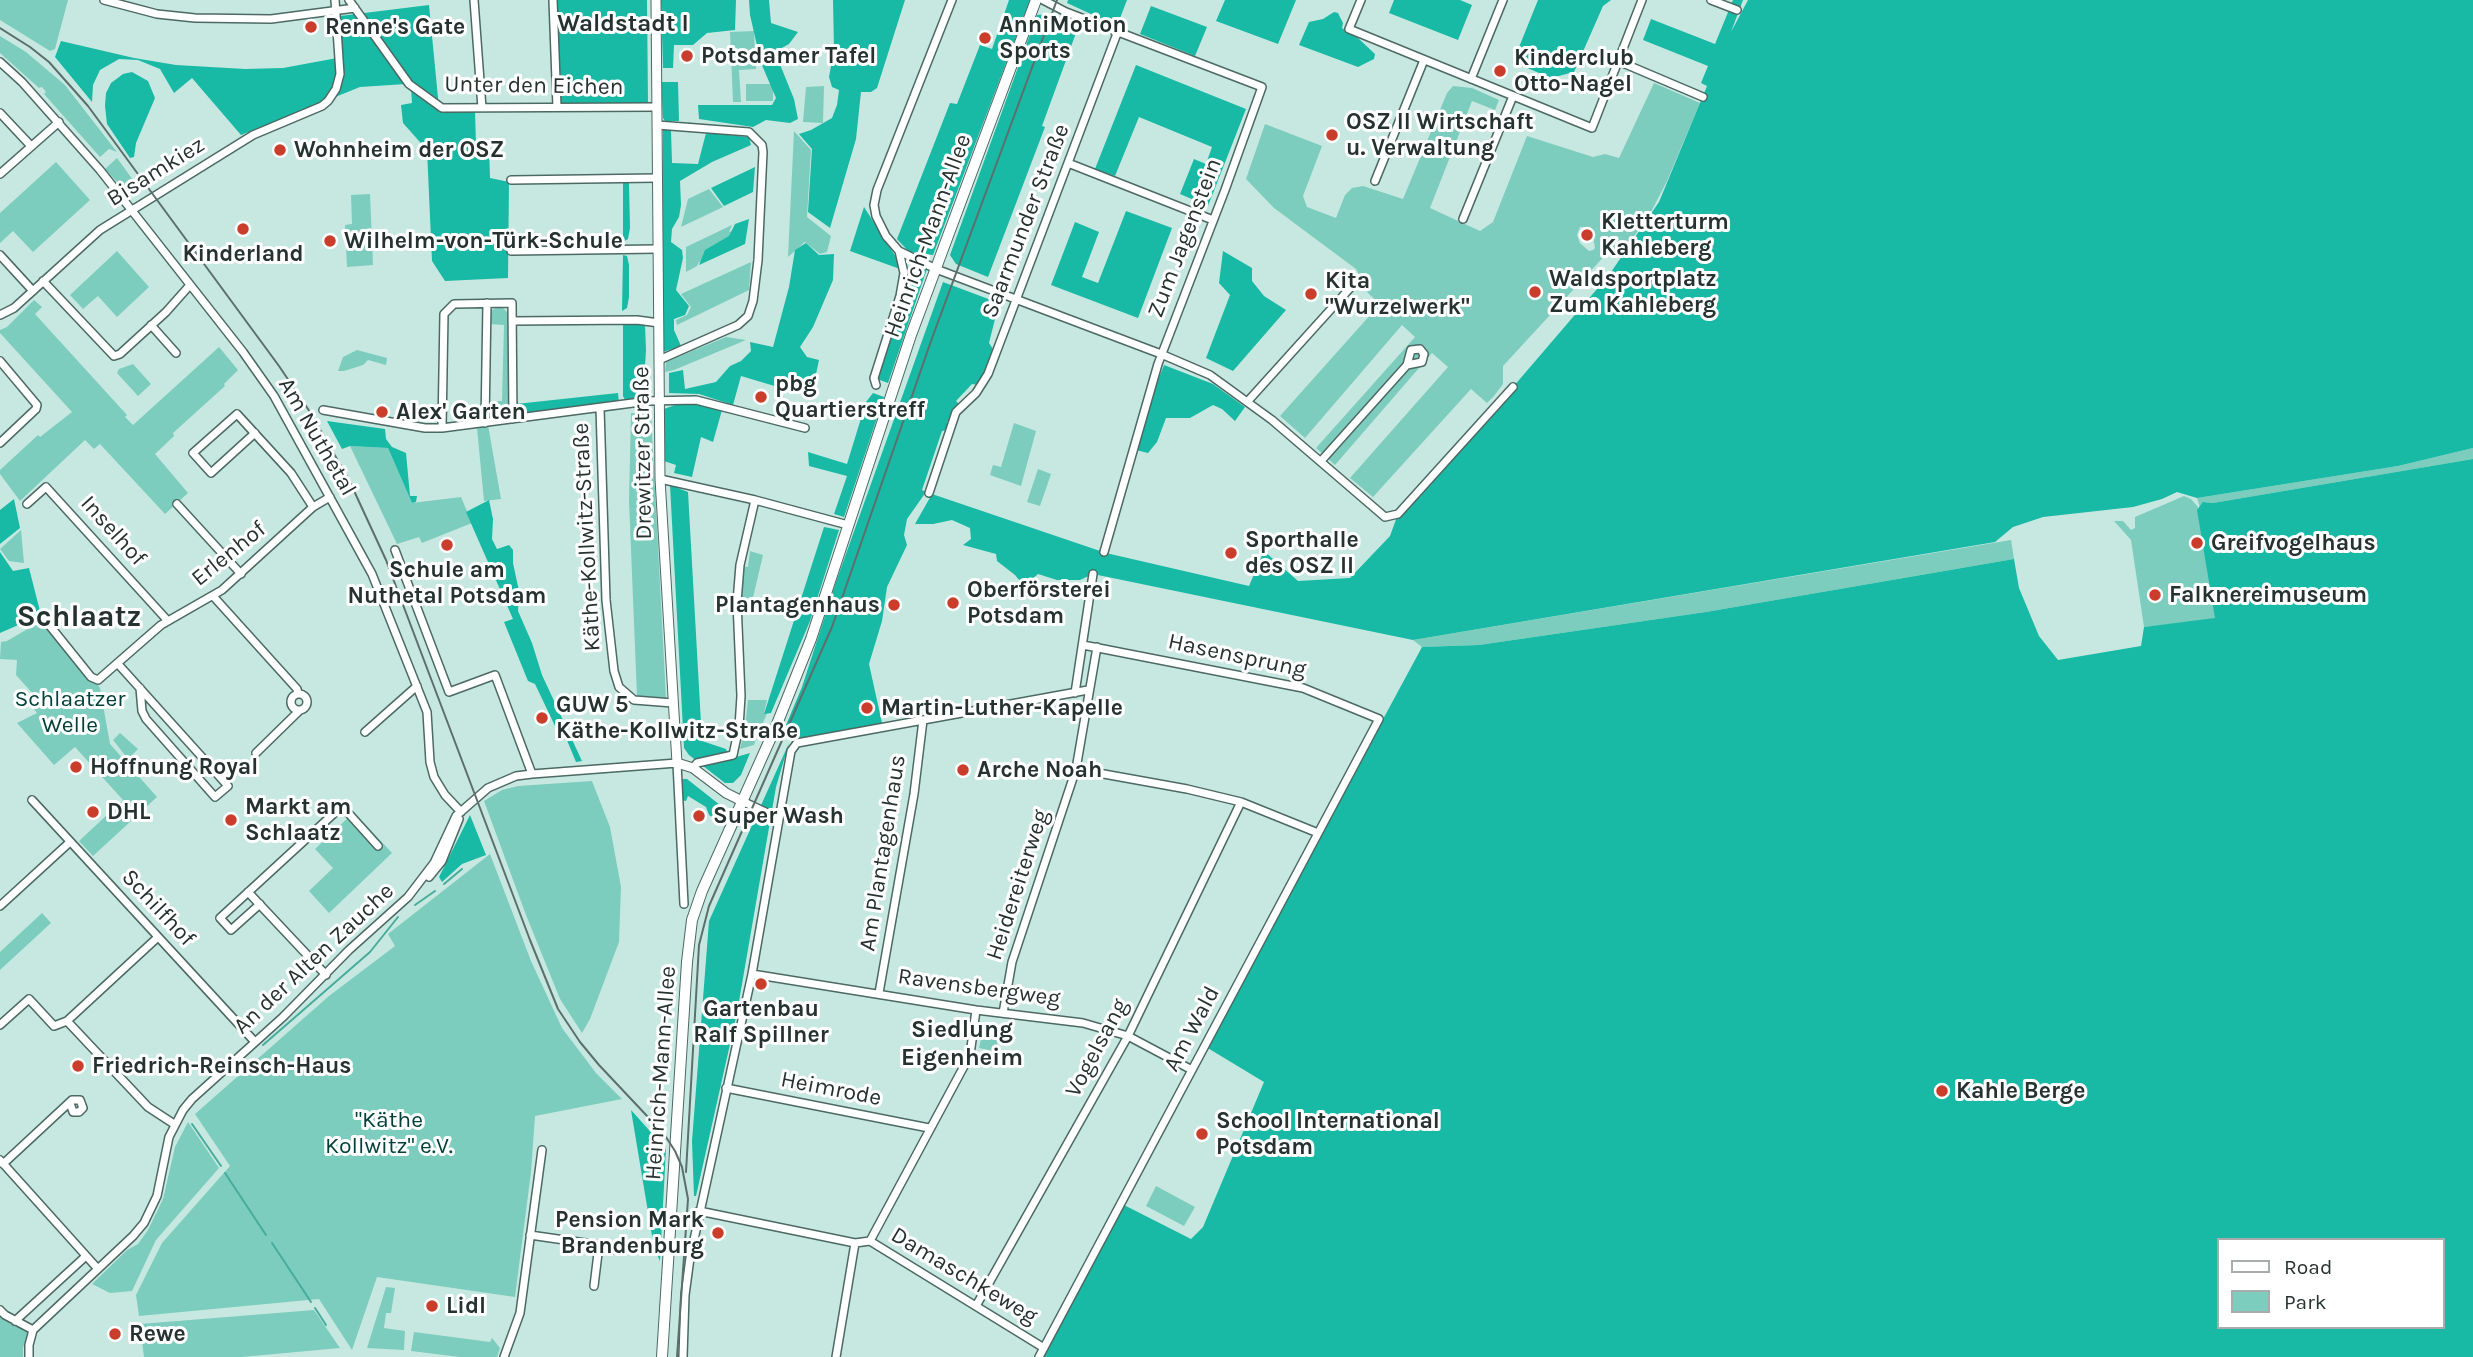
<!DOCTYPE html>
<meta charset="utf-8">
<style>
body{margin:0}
#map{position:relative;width:2473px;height:1357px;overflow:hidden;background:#c7e8e1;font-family:Karla,sans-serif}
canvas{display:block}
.legend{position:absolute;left:2217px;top:1238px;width:228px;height:91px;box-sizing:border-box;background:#fff;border:2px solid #a8adac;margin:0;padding:9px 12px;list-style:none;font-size:21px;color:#263230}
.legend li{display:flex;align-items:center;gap:14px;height:35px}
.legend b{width:35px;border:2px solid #a8adac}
</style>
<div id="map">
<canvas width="2473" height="1357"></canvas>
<ul class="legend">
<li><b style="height:9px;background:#fff"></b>Road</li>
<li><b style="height:19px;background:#7ccdbe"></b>Park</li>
</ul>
</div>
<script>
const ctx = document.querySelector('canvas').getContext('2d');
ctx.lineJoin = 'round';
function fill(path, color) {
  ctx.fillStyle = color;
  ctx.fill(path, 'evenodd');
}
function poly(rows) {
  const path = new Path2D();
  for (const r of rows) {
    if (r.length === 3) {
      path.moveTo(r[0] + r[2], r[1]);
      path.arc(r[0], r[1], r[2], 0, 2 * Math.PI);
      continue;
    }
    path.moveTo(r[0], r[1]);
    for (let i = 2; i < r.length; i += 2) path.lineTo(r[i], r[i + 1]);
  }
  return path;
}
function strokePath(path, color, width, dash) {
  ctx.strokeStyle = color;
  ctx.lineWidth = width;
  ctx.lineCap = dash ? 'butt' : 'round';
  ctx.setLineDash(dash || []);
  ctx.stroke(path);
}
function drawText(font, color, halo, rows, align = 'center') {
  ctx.font = font + ' Karla,sans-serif';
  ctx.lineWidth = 6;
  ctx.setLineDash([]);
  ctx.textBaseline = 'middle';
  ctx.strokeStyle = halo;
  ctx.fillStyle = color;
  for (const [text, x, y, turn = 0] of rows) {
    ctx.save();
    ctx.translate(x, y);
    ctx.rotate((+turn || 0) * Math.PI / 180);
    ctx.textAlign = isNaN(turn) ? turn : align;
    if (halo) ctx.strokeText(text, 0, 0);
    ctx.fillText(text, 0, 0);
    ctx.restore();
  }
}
fill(poly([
 [0,0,68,0,55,49,50,51,0,20],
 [754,31,756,69,739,70,741,102,733,102,730,32],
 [0,36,26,52,65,85,117,152,109,149,100,157,44,94,46,92,42,87,39,88,0,53],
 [1654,83,1700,103,1667,181,1652,210,1619,258,1610,250,1503,366,1503,384,1494,396,1487,403,1471,389,1373,497,1350,478,1448,367,1432,353,1335,465,1316,448,1415,337,1402,325,1305,438,1280,416,1380,304,1368,293,1356,269,1274,208,1246,179,1265,124,1322,146,1303,196,1307,207,1336,218,1345,195,1352,188,1363,186,1403,199,1447,93,1453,86,1472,88,1499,100,1495,110,1472,101,1430,208,1480,231,1493,222,1527,136,1593,157,1605,154,1619,158],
 [1580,227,1588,227,1592,230,1595,248,1593,250,1589,251,1580,243,1577,235],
 [746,84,773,84,773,101,746,101],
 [824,86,823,123,803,122,806,87],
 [794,131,811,150,807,217,831,236,827,252,820,254,805,242,788,257],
 [117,158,141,191,131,197,105,169],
 [56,162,90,200,33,252,13,231,0,243,0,213],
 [709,189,723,207,681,227,688,199],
 [370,194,373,265,347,267,345,225,352,224,351,195],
 [732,225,729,232,735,230,733,245,699,262,697,266,686,272,686,247],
 [117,251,149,287,117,317,98,296,83,309,70,295],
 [751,262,749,290,677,325,676,320,687,315,691,307,681,294],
 [34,300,42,307,35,314,127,415,125,417,133,425,219,347,238,370,224,384,225,386,173,433,174,436,155,454,188,493,165,514,100,444,94,449,85,440,20,501,0,474,0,470,38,435,40,437,72,412,0,333,0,330,7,327],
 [496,308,503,308,509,314,509,413,505,418,496,419,489,414,488,401,502,401,504,325,488,324,490,311],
 [726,337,746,340,674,370,665,372,666,362],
 [357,350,387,358,386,365,368,360,363,365,344,371,338,371,343,357],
 [133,364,151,384,138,396,117,373,119,369],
 [631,413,651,414,666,698,637,696,629,501],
 [1014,423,1036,431,1021,486,990,475,993,465,1001,467],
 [488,425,501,499,484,501,477,428],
 [350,446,388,448,412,503,461,497,472,523,422,543,419,537,397,544],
 [2473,448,2473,459,2213,503,2205,502,2200,508,2198,501,2197,498,2398,466],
 [1038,469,1051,474,1040,506,1027,502],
 [2184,496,2191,499,2198,507,2216,619,2144,627,2131,540,2114,521,2123,521,2131,530,2135,528,2135,517],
 [21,530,24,563,9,561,0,549],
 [2011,540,2014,559,1706,612,1479,645,1422,647,1413,640],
 [750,551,763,555,752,602,740,601,742,566,748,567],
 [44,622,52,635,89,677,96,682,100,688,110,744,157,797,93,856,79,841,123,800,75,747,54,765,17,723,37,713,30,704,34,695,16,675,17,660,0,659,1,642,7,641,31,627],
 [748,700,767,700,764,713,767,713,754,745,740,749,745,728],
 [120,733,138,749,128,759,113,740],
 [592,781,610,827,621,887,619,942,590,1019,582,1033,560,999,526,915,484,801,502,790,518,786],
 [354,812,392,853,329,913,309,891,333,868,315,849],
 [490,854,531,961,562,1028,596,1073,622,1099,535,1116,531,1172,515,1297,377,1277,352,1350,319,1299,139,1316,136,1295,162,1243,230,1166,195,1114,329,996,395,946,388,934],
 [42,913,51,923,0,970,0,952],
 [984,1027,1002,1030,997,1044,1000,1048,999,1052,979,1048],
 [188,1122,219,1168,156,1240,132,1291,110,1293,92,1284,127,1250,138,1244,148,1230,163,1199,175,1147],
 [1156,1186,1195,1207,1184,1226,1146,1206],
 [386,1287,395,1288,391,1313,386,1313,384,1328,405,1331,404,1350,367,1348],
 [314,1310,340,1348,242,1357,144,1357,140,1324],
 [0,1314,28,1333,23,1348,23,1357,0,1357],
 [414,1332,490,1342,492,1338,500,1348,497,1357,460,1357,411,1351]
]), '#7ccdbe');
fill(poly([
 [554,0,647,0,648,105,559,105],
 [661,0,736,0,735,30,707,33,693,45,674,45,673,68,663,68],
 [749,0,769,0,771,23,798,32,789,44,780,49,779,62,794,99,798,119,790,123,766,120,753,127,699,119,698,105,772,105,776,98,761,63,750,15],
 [833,0,905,0,877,88,871,92,861,92,856,139,830,228,808,212,812,149,799,134,811,130,832,118,837,105,839,90,832,87,829,77,834,50],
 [1009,0,1030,0,933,255,909,252,897,239,950,103,957,104,980,45,992,49],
 [1068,0,1127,0,1117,26,1067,3],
 [1225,0,1296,0,1278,44,1216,21],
 [1394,0,1460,0,1472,5,1458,40,1389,13],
 [1538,0,1611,0,1603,6,1574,72,1551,78,1513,62],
 [1733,0,1743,0,1731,32,1748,0,2473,0,2473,448,2398,466,2197,498,2177,492,2162,499,2133,507,2043,517,2013,527,1995,542,1413,640,1093,574,1080,580,1057,580,1038,574,1030,581,1027,597,1022,594,1020,581,1015,575,997,561,996,554,963,545,971,539,970,528,952,520,933,524,915,524,932,494,1106,553,1249,586,1264,551,1298,581,1350,578,1390,536,1398,514,1513,387,1609,275,1659,202,1707,86,1701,83,1708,66,1643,40,1651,19,1715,44],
 [429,5,439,108,475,111,476,145,489,146,490,178,509,182,508,278,445,281,432,261,427,150,403,123,401,105,412,103,411,89,406,84,360,87,241,135,192,78,174,93,160,69,138,60,119,59,100,70,93,85,92,102,55,57,61,41,134,58,176,65,245,69,283,68,337,58,342,54,340,16],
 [1151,6,1207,27,1195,56,1140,34],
 [1334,12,1338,13,1343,23,1342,28,1359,39,1375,54,1374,59,1358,67,1299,45,1309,22,1323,19],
 [1049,14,1076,25,1076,33,1042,126,1045,127,988,277,956,264,950,255,1037,15],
 [1136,65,1246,109,1208,206,1180,194,1194,159,1206,164,1212,147,1139,117,1115,176,1095,169],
 [132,72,148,81,155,98,136,143,134,157,130,158,107,124,105,106,106,93,111,83,123,74],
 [661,82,678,82,679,121,665,121,663,118],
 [663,129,671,130,672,163,698,164,706,133,749,137,751,145,712,162,680,181,681,205,679,217,672,229,671,242,682,250,683,258,676,290,689,306,685,315,674,319,674,330,681,346,663,352],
 [755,167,753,192,724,206,711,188],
 [623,182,629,183,630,228,628,239,623,242],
 [864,207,896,257,900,269,850,251],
 [1126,211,1172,228,1138,318,1051,285,1075,222,1099,232,1082,277,1098,283],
 [749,219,745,244,699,265,705,250,729,236,735,224],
 [806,243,819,255,834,254,833,280,813,327,800,347,807,357,819,360,812,393,790,387,788,390,741,376,733,405,699,394,669,393,669,373,683,370,685,389,716,382,730,366,741,361,751,351,750,342,773,347,789,287,795,250],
 [1223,251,1252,268,1252,281,1264,296,1286,310,1233,371,1206,358,1230,295,1219,283],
 [623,255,627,256,629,265,629,297,627,308,622,311],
 [915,265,927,269,888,383,877,379],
 [943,282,999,303,989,343,993,349,979,385,972,384,956,401,960,405,951,414,947,423,947,430,942,431,922,490,926,492,907,519,904,535,907,545,887,587,882,621,869,664,882,723,806,738,781,737,802,687,837,579],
 [623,321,641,322,645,325,646,350,643,398,626,402,623,396],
 [1164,365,1213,384,1245,407,1235,421,1222,409,1213,405,1190,418,1166,418,1157,442,1148,453,1136,450,1149,403],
 [618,393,619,403,517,416,516,404],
 [873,393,884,397,844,517,834,514,847,476,809,466,808,452,847,464,866,402],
 [699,404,722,410,713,442,701,437,692,477,674,473,676,465,664,461,664,409,675,405],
 [327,421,385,429,386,439,392,447,406,453,410,496,417,496,416,502,412,503,388,448,350,446,342,449],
 [2473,459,2473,1357,1040,1357,1124,1205,1191,1239,1203,1227,1264,1082,1206,1047,1422,647,1479,645,1706,612,2014,559,2019,588,2039,636,2058,660,2141,646,2144,627,2215,618,2197,510,2203,502,2213,503],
 [2219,1240,2443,1240,2443,1327,2219,1327],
 [670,485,688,492,702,741,726,749,729,759,750,753,741,775,733,783,725,783,689,755,684,748],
 [14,499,20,528,0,544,0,510],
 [489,500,493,519,492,539,497,549,509,545,513,550,513,563,519,591,518,611,532,643,542,675,582,761,576,762,561,726,555,726,535,684,528,681,504,622,513,619,466,512],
 [824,527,839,530,810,621,771,713,764,714],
 [0,552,13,571,29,568,41,615,0,633],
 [789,743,776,787,737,1013,696,1196,694,1196,692,1141,709,921],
 [681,779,687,779,720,805,721,811,717,820,709,815,706,807,688,796,686,801,681,800],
 [470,815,486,855,462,864,442,882,439,877],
 [631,1110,666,1149,660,1261,654,1248]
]), '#18b9a5');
strokePath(poly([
 [444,884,462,869],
 [415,905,435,891],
 [263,1045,370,952,398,917],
 [192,1124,221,1166],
 [225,1173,266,1235],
 [272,1243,311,1302],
 [315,1308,326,1325]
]), '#47ac9c', 2);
const minor = poly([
 [104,0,157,14,195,18,271,19,355,8],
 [349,0,409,84,442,108,657,107],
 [474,0,482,108],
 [553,0,557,107],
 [1043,0,1066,12,1262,87,1225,190,1158,364,1104,552],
 [1361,0,1349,29,1592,128,1642,0],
 [1711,0,1737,10],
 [1618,61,1703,97],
 [0,62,22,82,100,170,243,352,274,396,372,574,427,712,430,762,434,777,445,795,461,812],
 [1471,79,1503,0],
 [0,113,31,146],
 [657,125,749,132,762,145,763,152,758,260,753,301,748,316,738,325,659,360],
 [1068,163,1213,220],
 [0,174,59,122],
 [511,180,657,178],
 [1375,181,1424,60],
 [1463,219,1513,96],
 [511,251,658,249],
 [899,251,936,269,1161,354,1210,375,1272,420,1385,517,1398,514,1513,387],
 [0,255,33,291],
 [43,281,114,356,120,354,166,312,190,285],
 [0,315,14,308,100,230,253,135,322,106,328,101,336,89,340,74,335,0],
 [512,321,637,320,659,323],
 [151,325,176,353],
 [0,361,37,405,36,409,0,443],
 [876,385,874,378,900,296,904,273,899,251,886,236,876,216,874,205,877,190,952,0],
 [1248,401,1351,287],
 [600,408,606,600,614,671,619,687,634,700,673,703],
 [323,410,425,428,442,428,648,401,696,400,805,428],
 [485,423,487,303],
 [442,428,444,314,454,304,512,303,513,419],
 [255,433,211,473,193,453,237,414,291,473,313,507],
 [1321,461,1407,365,1422,362,1424,354,1420,349,1411,350,1407,365],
 [660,479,755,500,848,525],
 [929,493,956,412,976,393,988,374,1118,31],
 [27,504,46,487,168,621],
 [177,504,241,574],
 [395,550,449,692,495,675,532,774],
 [213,596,297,689,298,694],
 [50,626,91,677,98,680,161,625,222,590,313,507,330,497],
 [118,664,228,786,215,797,146,719,142,711,140,688],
 [1075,693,1093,574],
 [299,702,8],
 [365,732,417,686],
 [256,753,299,711],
 [693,768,697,763,733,755,739,727,741,696,737,602,740,565,755,500],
 [1076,769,1187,789,1241,802,1318,833],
 [32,800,255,1042],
 [742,801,778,818],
 [429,877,442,861,459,819],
 [248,892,326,975],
 [260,904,231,930,220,918,342,806,378,846],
 [0,906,70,842],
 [752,974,976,1010,1083,1023,1128,1036,1192,1070],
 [879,993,914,794,923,720],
 [1003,1013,1012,962,1076,769,1097,647],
 [67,1021,148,1107,174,1124],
 [0,1025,29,999,54,1026,67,1021,158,937],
 [726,1088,929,1128],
 [0,1160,98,1269],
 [3,1164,72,1100,80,1100,83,1108,79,1112,73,1112,70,1103],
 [699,1211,855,1243,870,1241,1044,1348],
 [530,1235,599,1245,612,1250],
 [870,1241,970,1055,976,1010],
 [594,1286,599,1245],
 [976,1306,1128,1036,1241,802],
 [0,1310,5,1315,33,1330],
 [15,1321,86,1256],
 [29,1357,29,1345,33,1330,133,1236,144,1223,157,1196,169,1137,183,1110,192,1099,283,1017,349,950,408,897,434,863,456,816,488,788,516,776,532,774,677,763,684,904],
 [504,1357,520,1313,542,1150],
 [683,1357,685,1295,690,1258,752,974,791,751,797,743,1088,690],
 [836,1357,855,1243],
 [1039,1357,1379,719,1303,688,1083,645]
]);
const tertiary = poly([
 [656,0,660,479,677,763,693,768,726,793,742,801]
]);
const secondary = poly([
 [662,1357,687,962,692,920,702,891,777,724,811,639,911,335,1036,0]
]);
strokePath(minor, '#4c6963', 10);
strokePath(tertiary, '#4c6963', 11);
strokePath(secondary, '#4c6963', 12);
strokePath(minor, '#fff', 7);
strokePath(tertiary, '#fff', 9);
strokePath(secondary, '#fff', 10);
strokePath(poly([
 [0,28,30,47,49,62,88,106,279,366,310,412,349,480,386,560,530,940,558,1009,580,1042,599,1065,664,1134,675,1151,682,1167,688,1199,677,1357],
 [686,1172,699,945,709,906,832,627,931,341,1057,0]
]), '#5c6f6c', 2);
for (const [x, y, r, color] of [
 [311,27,7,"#ca3d2a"],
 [985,38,7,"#ca3d2a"],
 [687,56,7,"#ca3d2a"],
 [1500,71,7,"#ca3d2a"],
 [1332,135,7,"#ca3d2a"],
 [280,150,7,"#ca3d2a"],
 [243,229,7,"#ca3d2a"],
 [1587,235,7,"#ca3d2a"],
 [330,241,7,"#ca3d2a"],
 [1535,292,7,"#ca3d2a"],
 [1311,294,7,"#ca3d2a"],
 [761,397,7,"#ca3d2a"],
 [382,412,7,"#ca3d2a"],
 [2197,543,7,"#ca3d2a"],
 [447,545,7,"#ca3d2a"],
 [1231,553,7,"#ca3d2a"],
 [2155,595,7,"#ca3d2a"],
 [953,603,7,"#ca3d2a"],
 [894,605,7,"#ca3d2a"],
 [867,708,7,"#ca3d2a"],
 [542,718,7,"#ca3d2a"],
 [76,767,7,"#ca3d2a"],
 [963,770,7,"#ca3d2a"],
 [93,812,7,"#ca3d2a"],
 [699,816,7,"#ca3d2a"],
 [231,820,7,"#ca3d2a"],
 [761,984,7,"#ca3d2a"],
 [78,1066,7,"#ca3d2a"],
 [1942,1091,7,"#ca3d2a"],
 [1202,1134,7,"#ca3d2a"],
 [718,1233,7,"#ca3d2a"],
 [432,1306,7,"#ca3d2a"],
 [115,1334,7,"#ca3d2a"]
]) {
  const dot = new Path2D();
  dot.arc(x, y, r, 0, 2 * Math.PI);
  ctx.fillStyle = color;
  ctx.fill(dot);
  strokePath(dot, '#fff', 2.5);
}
drawText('bold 23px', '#263230', '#fff', [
 ["AnniMotion",999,25],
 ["Sports",999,51],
 ["Renne's Gate",325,27],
 ["Potsdamer Tafel",701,56],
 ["Kinderclub",1514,58],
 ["Otto-Nagel",1514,84],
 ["OSZ II Wirtschaft",1346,122],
 ["u. Verwaltung",1346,148],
 ["Wohnheim der OSZ",294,150],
 ["Kletterturm",1601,222],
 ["Kahleberg",1601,248],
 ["Wilhelm-von-Türk-Schule",344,241],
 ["Kinderland",243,254,"center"],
 ["Waldsportplatz",1549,279],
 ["Zum Kahleberg",1549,305],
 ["Kita",1325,281],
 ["\"Wurzelwerk\"",1325,307],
 ["pbg",775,384],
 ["Quartierstreff",775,410],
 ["Alex' Garten",396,412],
 ["Sporthalle",1245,540],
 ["des OSZ II",1245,566],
 ["Greifvogelhaus",2211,543],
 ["Schule am",447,570,"center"],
 ["Nuthetal Potsdam",447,596,"center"],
 ["Oberförsterei",967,590],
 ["Potsdam",967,616],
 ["Falknereimuseum",2169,595],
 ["Plantagenhaus",880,605,"right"],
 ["GUW 5",556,705],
 ["Käthe-Kollwitz-Straße",556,731],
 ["Martin-Luther-Kapelle",881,708],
 ["Hoffnung Royal",90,767],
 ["Arche Noah",977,770],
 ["Markt am",245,807],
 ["Schlaatz",245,833],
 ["DHL",107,812],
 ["Super Wash",713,816],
 ["Gartenbau",761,1009,"center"],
 ["Ralf Spillner",761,1035,"center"],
 ["Friedrich-Reinsch-Haus",92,1066],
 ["Kahle Berge",1956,1091],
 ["School International",1216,1121],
 ["Potsdam",1216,1147],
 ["Pension Mark",704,1220,"right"],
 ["Brandenburg",704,1246,"right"],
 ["Lidl",446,1306],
 ["Rewe",129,1334]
], 'left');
drawText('23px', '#263230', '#fff', [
 ["Unter den Eichen",534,86,1],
 ["Bisamkiez",156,172,-32],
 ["Saarmunder Straße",1026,221,-69],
 ["Heinrich-Mann-Allee",928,236,-70],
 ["Zum Jagenstein",1185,238,-69],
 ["Am Nuthetal",317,437,60],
 ["Drewitzer Straße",643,453,-91],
 ["Inselhof",113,531,48],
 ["Käthe-Kollwitz-Straße",587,537,-93],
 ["Erlenhof",229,554,-39],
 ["Hasensprung",1237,656,12],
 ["Am Plantagenhaus",883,853,-81],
 ["Heidereiterweg",1018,885,-72],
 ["Schilfhof",158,908,47],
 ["An der Alten Zauche",314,959,-43],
 ["Ravensbergweg",979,988,8],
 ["Am Wald",1192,1029,-62],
 ["Vogelsang",1097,1048,-62],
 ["Heinrich-Mann-Allee",661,1073,-86],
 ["Heimrode",831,1089,11],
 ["Damaschkeweg",964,1276,31]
]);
drawText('23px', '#004139', '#fff', [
 ["Schlaatzer",70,699],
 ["Welle",70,725],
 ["\"Käthe",389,1120],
 ["Kollwitz\" e.V.",389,1146]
]);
drawText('bold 24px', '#263230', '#fff', [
 ["Waldstadt I",623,24],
 ["Siedlung",962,1030],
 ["Eigenheim",962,1058]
]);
drawText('bold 30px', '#263230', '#fff', [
 ["Schlaatz",79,617]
]);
</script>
